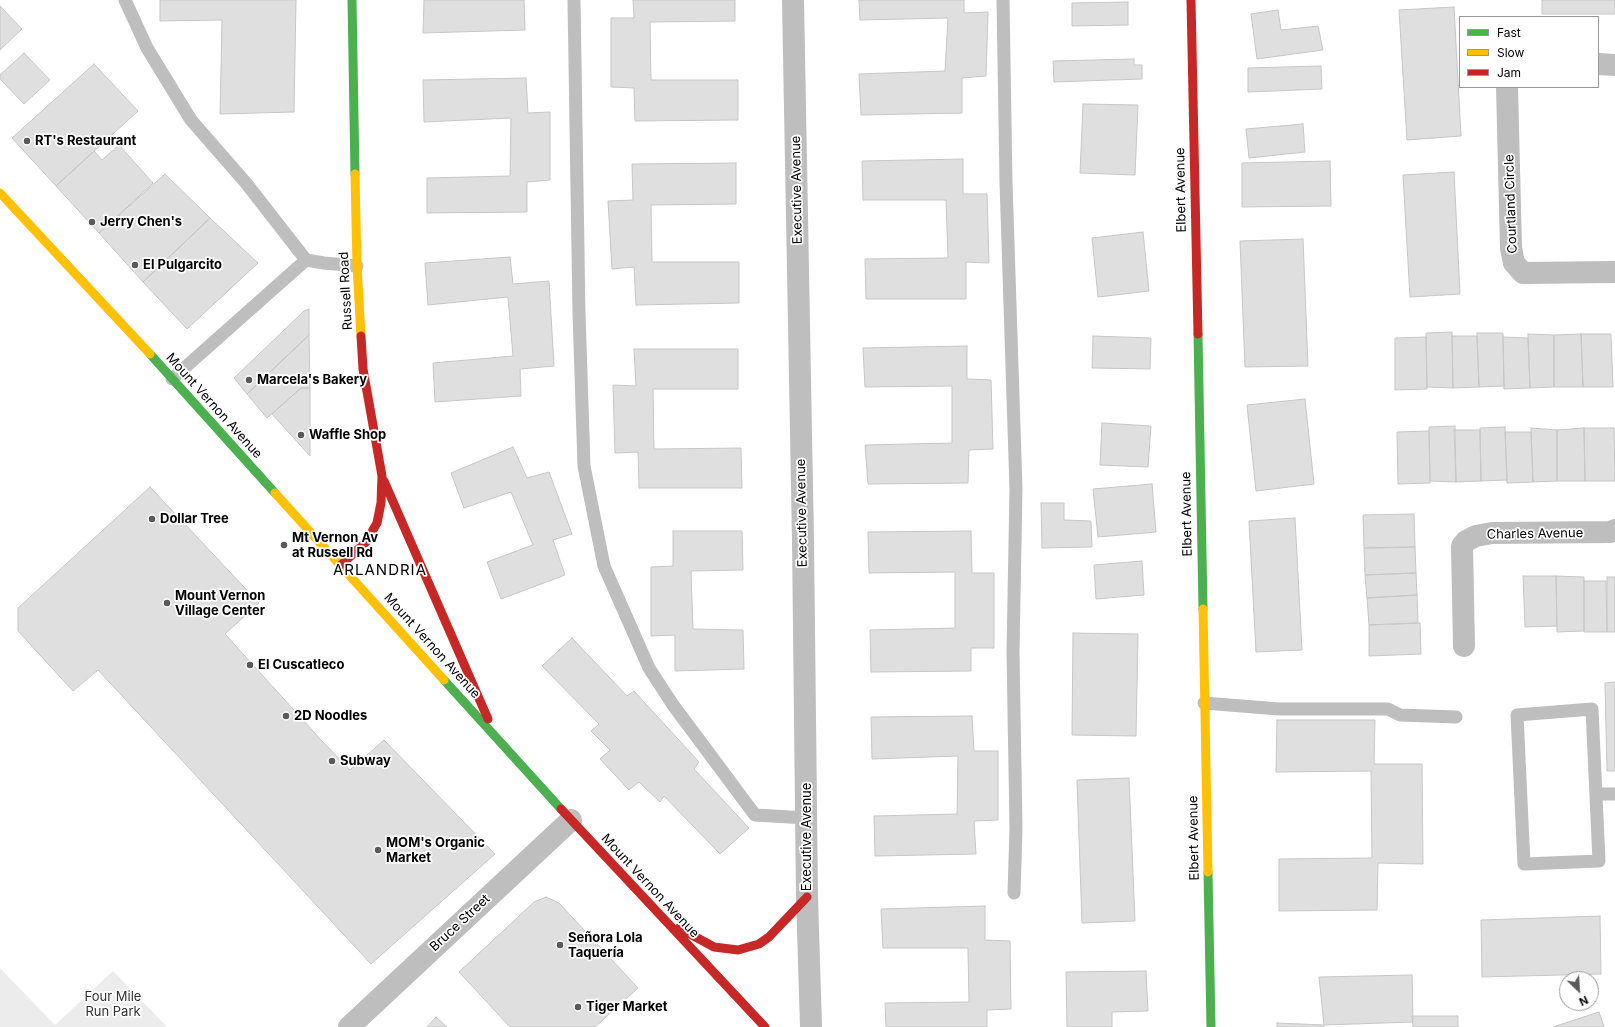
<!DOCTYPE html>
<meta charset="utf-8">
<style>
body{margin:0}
#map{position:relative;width:1615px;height:1027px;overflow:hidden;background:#fff;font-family:Inter,sans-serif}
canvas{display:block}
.legend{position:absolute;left:1459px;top:16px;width:140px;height:72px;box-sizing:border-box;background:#fff;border:1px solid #999;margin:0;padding:5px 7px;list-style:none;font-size:12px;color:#000}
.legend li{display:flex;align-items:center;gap:8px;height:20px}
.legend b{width:20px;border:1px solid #999}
.north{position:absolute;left:1559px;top:971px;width:40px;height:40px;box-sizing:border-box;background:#fff;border:1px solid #999;border-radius:50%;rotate:155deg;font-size:11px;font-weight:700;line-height:16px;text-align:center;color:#000}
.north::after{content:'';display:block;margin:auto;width:14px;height:18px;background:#595959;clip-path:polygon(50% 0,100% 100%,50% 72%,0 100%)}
</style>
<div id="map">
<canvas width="1615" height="1027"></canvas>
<ul class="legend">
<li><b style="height:5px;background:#4caf50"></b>Fast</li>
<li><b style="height:5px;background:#ffc107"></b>Slow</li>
<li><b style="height:5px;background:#c62828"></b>Jam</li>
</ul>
<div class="north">N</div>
</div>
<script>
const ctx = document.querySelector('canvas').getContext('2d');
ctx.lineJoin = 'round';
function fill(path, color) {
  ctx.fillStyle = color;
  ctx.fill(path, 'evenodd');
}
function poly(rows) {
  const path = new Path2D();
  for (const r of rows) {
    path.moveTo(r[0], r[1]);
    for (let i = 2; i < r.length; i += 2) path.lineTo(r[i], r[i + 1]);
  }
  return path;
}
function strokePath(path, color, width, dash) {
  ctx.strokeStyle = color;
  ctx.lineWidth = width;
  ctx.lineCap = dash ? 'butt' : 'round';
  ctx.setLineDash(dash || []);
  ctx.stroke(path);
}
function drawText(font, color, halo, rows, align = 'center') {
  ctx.font = font + ' Inter,sans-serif';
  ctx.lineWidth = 3.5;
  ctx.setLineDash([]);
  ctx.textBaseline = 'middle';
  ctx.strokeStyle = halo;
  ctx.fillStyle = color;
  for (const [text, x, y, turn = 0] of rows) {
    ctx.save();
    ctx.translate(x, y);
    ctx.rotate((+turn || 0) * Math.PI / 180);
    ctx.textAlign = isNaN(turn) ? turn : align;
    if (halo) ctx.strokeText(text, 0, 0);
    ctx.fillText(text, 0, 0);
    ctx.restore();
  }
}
fill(poly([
 [0,968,55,1025,113,971,167,1027,0,1027]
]), '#ececec');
const building = poly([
 [160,0,296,0,294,112,220,114,222,20,160,21,160,0],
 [424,0,524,0,525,30,423,33,424,0],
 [633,0,735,0,735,21,650,22,651,80,738,80,738,120,635,121,634,88,611,87,611,18,634,18,633,0],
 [859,0,964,0,964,13,988,12,986,76,962,78,962,113,861,115,859,74,945,71,948,18,860,20,859,0],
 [1542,0,1615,0,1615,14,1542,14,1542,0],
 [1128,2,1128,25,1072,26,1072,3,1128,2],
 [0,6,22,29,0,50,0,6],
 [1454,7,1461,136,1407,140,1399,10,1454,7],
 [1278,10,1281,30,1318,26,1323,50,1257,59,1251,14,1278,10],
 [24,53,50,80,24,104,0,79,0,75,24,53],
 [1134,59,1134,65,1142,65,1142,79,1054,82,1053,61,1134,59],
 [94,64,138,111,56,186,12,138,94,64],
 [1321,66,1322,89,1248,92,1248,68,1321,66],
 [526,78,528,113,550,112,550,180,527,182,527,212,427,213,427,178,510,176,511,118,424,122,423,80,526,78],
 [1083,104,1138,105,1135,175,1080,173,1083,104],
 [1303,124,1305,152,1249,158,1246,129,1303,124],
 [119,145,153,183,99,233,56,186,94,151,102,160,119,145],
 [963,159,963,194,987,194,989,263,966,262,966,299,866,299,865,259,948,258,946,200,863,200,862,161,963,159],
 [1330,161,1331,206,1242,207,1242,163,1330,161],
 [736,163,736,204,651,205,652,262,739,262,739,303,636,305,634,267,612,269,608,201,633,200,632,164,736,163],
 [1454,172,1460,294,1410,297,1403,175,1454,172],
 [165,174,210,218,143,282,99,233,165,174],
 [210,218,258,263,187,329,143,282,210,218],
 [1143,232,1149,291,1098,297,1092,238,1143,232],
 [1303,239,1308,366,1245,367,1240,241,1303,239],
 [510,257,513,284,549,281,554,366,520,369,521,396,435,402,433,363,513,356,508,297,428,305,425,263,510,257],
 [309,309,309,335,247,394,234,378,304,311,309,309],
 [1452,332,1453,388,1427,387,1426,333,1452,332],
 [1477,333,1503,333,1504,386,1479,387,1477,333],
 [1528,334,1554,335,1554,387,1530,388,1528,334],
 [1581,334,1583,387,1554,387,1554,335,1581,334],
 [1581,334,1611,334,1613,387,1583,387,1581,334],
 [309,335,310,388,301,388,267,418,247,394,309,335],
 [1093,336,1151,338,1150,369,1092,368,1093,336],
 [1452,336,1477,336,1479,387,1453,388,1452,336],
 [1426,337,1427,389,1395,390,1395,338,1426,337],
 [1503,337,1528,338,1530,388,1504,389,1503,337],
 [967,346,967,379,991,380,993,449,969,450,968,483,868,484,865,445,952,443,952,386,865,387,863,348,967,346],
 [634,349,738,349,738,389,653,389,654,449,741,448,742,488,639,488,638,452,615,453,613,385,636,386,634,349],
 [301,388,310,388,310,456,272,414,301,388],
 [1305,399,1314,484,1256,491,1247,405,1305,399],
 [1102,423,1151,426,1148,467,1100,465,1102,423],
 [1455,426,1456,482,1430,481,1429,427,1455,426],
 [1505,427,1507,480,1481,481,1480,428,1505,427],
 [1531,428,1557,430,1557,481,1533,482,1531,428],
 [1584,428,1614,428,1615,481,1585,481,1584,428],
 [1584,428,1585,481,1557,481,1557,430,1584,428],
 [1454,430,1480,430,1481,481,1456,482,1454,430],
 [1429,431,1430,483,1398,484,1397,432,1429,431],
 [1505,432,1531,432,1533,482,1507,483,1505,432],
 [513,447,527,478,549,472,572,534,553,540,565,575,501,599,487,562,533,545,511,492,464,508,451,473,513,447],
 [1152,484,1156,532,1098,537,1093,489,1152,484],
 [150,487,259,603,225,634,322,741,350,770,384,740,495,854,371,964,98,670,73,691,18,631,18,608,150,487],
 [1041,503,1064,503,1064,520,1091,521,1092,547,1042,548,1041,503],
 [1414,514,1415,547,1364,548,1363,515,1414,514],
 [1295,518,1302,650,1256,652,1249,521,1295,518],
 [673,531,742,531,743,570,691,571,693,629,743,630,744,669,675,671,675,635,651,636,651,567,673,566,673,531],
 [971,531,972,573,994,573,994,648,971,648,971,671,871,672,870,630,955,628,955,572,869,573,868,532,971,531],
 [1415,547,1416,573,1365,575,1364,548,1415,547],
 [1142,561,1144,595,1096,599,1094,565,1142,561],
 [1416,573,1417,595,1367,598,1365,575,1416,573],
 [1523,576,1556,576,1557,626,1525,627,1523,576],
 [1556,576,1584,577,1584,631,1557,632,1556,576],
 [1607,577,1615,577,1615,632,1607,632,1607,577],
 [1584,581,1606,581,1607,632,1584,632,1584,581],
 [1417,595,1418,623,1369,625,1367,598,1417,595],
 [1418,623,1420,623,1421,654,1369,656,1369,625,1418,623],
 [1073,633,1138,634,1136,736,1072,735,1073,633],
 [572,638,627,696,634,691,699,762,694,769,749,828,720,854,664,796,660,802,639,782,629,790,600,759,610,750,591,731,599,724,542,666,572,638],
 [1615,682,1615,771,1607,771,1605,683,1615,682],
 [972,716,974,751,998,751,998,820,974,821,976,854,875,856,874,816,957,814,958,756,872,759,871,717,972,716],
 [1277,720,1375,720,1374,764,1422,764,1423,864,1378,863,1377,910,1279,911,1279,859,1372,858,1371,771,1276,772,1277,720],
 [1129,778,1135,921,1082,923,1077,780,1129,778],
 [546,897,559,903,638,988,595,1027,510,1027,459,972,534,902,546,897],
 [985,906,985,940,1010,941,1011,1009,987,1010,987,1027,886,1027,885,1003,969,1002,968,948,883,948,881,909,985,906],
 [1600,916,1601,974,1482,977,1481,920,1600,916],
 [1146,971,1148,1011,1112,1012,1112,1027,1067,1027,1066,972,1146,971],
 [1412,975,1413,1022,1324,1025,1319,977,1412,975],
 [1599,1012,1604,1027,1553,1027,1599,1012],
 [1412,1016,1458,1016,1458,1027,1413,1027,1412,1016],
 [436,1017,447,1027,427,1027,436,1017],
 [1277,1023,1324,1025,1324,1027,1277,1027,1277,1023]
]);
fill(building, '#dfdfdf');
strokePath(building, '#c7c7c7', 1);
strokePath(poly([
 [125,0,147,48,191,120,246,183,306,260],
 [574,0,579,313,584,466,604,566,649,668,673,705,755,815,807,818],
 [1003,0,1006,182,1016,489,1013,652,1016,828,1014,893],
 [172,379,306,260,324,263,357,266],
 [1204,703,1279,709,1388,709,1400,715,1456,717],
 [1592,709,1599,861,1524,864,1517,715,1592,709],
 [1597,794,1615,794]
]), '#bebebe', 13);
strokePath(poly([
 [793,0,803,540,807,897,811,1027],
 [1598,64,1615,65],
 [1507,87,1511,248,1514,263,1523,273,1615,272],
 [1464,646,1462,546,1466,541,1476,536,1492,533,1610,532,1615,530],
 [349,1027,571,820]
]), '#bebebe', 22);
strokePath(poly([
 [352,0,355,174],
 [1198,334,1203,609],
 [150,354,275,493],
 [444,680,561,809],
 [1208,872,1211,1027]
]), '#4caf50', 9);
strokePath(poly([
 [355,174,357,266,361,336],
 [0,193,150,354],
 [275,493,444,680],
 [1203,609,1208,872]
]), '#ffc107', 9);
strokePath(poly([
 [1191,0,1198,334],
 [384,481,488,719],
 [341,565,366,542,377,523,381,503,382,476,363,369,361,336],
 [561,809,765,1027],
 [679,928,714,947,738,950,759,944,769,937,807,897]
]), '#c62828', 9);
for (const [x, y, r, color] of [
 [27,141,4,"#595959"],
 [92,222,4,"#595959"],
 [135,265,4,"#595959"],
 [249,380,4,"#595959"],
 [301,435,4,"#595959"],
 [152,519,4,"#595959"],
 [284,545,4,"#595959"],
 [167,603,4,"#595959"],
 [250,665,4,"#595959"],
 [286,716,4,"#595959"],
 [332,761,4,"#595959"],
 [378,850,4,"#595959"],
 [560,945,4,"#595959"],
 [578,1007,4,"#595959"]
]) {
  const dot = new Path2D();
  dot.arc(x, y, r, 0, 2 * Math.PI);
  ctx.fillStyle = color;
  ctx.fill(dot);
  strokePath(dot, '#fff', 1.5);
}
drawText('bold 13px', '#000', '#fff', [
 ["RT's Restaurant",35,141],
 ["Jerry Chen's",100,222],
 ["El Pulgarcito",143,265],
 ["Marcela's Bakery",257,380],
 ["Waffle Shop",309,435],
 ["Dollar Tree",160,519],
 ["Mt Vernon Av",292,538],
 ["at Russell Rd",292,553],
 ["Mount Vernon",175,596],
 ["Village Center",175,611],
 ["El Cuscatleco",258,665],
 ["2D Noodles",294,716],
 ["Subway",340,761],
 ["MOM's Organic",386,843],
 ["Market",386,858],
 ["Señora Lola",568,938],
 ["Taquería",568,953],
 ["Tiger Market",586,1007]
], 'left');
drawText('13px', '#000', '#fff', [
 ["Executive Avenue",797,190,-91],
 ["Elbert Avenue",1181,190,-91],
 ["Courtland Circle",1511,204,-92],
 ["Russell Road",346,291,-93],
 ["Mount Vernon Avenue",214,406,48],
 ["Executive Avenue",802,513,-91],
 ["Elbert Avenue",1187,514,-91],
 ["Charles Avenue",1535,534,-1],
 ["Mount Vernon Avenue",432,646,48],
 ["Executive Avenue",807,837,-90],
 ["Elbert Avenue",1194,838,-91],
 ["Mount Vernon Avenue",650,886,47],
 ["Bruce Street",460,923,-43]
]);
drawText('13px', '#333', '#fff', [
 ["Four Mile",113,997],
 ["Run Park",113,1012]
]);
ctx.letterSpacing = '1px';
drawText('15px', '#000', '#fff', [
 ["ARLANDRIA",380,570]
]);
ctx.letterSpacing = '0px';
</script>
